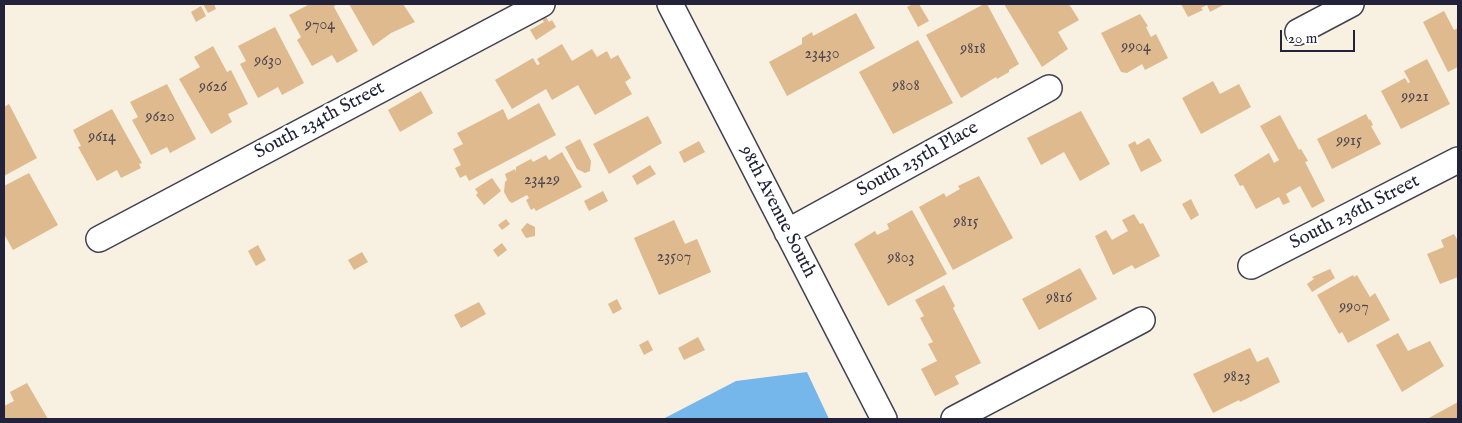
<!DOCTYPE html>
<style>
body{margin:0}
#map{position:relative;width:1462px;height:423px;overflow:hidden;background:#f8f0e0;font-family:"IM FELL English",serif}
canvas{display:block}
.frame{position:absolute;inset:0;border:5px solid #22223b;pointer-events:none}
.scale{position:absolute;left:1280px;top:30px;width:75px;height:22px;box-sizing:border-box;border:2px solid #22223b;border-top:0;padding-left:6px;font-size:15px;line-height:18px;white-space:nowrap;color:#22223b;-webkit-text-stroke:4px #fff;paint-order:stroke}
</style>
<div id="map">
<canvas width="1462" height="423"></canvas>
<div class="frame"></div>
<div class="scale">20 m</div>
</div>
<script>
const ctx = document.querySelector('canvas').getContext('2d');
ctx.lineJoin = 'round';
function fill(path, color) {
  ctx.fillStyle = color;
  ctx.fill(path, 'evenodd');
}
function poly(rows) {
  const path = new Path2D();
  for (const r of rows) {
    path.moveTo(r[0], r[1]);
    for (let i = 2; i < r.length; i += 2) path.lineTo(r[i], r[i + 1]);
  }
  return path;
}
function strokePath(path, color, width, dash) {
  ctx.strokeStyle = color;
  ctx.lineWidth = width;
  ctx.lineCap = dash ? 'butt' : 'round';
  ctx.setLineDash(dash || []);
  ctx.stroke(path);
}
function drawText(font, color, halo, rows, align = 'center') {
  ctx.font = font + ' "IM FELL English",serif';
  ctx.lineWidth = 5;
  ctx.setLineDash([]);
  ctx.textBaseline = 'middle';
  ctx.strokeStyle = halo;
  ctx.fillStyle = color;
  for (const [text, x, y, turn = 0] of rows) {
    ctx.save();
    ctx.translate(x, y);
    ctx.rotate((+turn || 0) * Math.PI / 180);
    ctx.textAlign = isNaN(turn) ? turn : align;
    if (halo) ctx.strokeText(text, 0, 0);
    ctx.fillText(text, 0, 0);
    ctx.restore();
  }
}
fill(poly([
 [807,372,829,419,663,419,736,381]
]), '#76b7eb');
fill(poly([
 [203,4,214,4,216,9,208,13],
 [310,4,336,4,334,7,358,51,337,63,332,55,312,66,297,40,301,37,289,15],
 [349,4,403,4,415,22,391,33,373,46],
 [913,4,919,4,929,21,918,27,907,7],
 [984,4,987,4,1019,64,1009,70,1009,72,997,79,996,77,961,98,926,35],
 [1004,4,1069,4,1079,20,1058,32,1068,49,1042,67],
 [1181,4,1225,4,1210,12,1207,5,1201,8,1203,10,1188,17],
 [201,6,206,16,196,22,191,12],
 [1444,11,1454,30,1458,28,1458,67,1448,72,1423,22],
 [856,13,875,48,787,96,769,62,802,44,802,38,812,32,813,36],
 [1140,14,1148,26,1146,27,1151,37,1156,34,1168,58,1145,70,1142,64,1127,73,1121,72,1101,33],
 [546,17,549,22,552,20,556,27,536,40,530,30,544,22,542,19],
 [275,27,304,83,282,95,278,87,258,98,240,64,246,61,238,46],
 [918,40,953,103,893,134,859,72],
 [562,44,572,61,592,49,597,57,607,51,611,59,618,55,631,78,625,82,632,94,595,115,578,85,552,100,546,89,512,109,495,80,533,58,537,65,540,64,537,59],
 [213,46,227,72,231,70,248,104,228,114,232,122,211,134,179,79,200,67,194,57],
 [1427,59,1450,104,1401,129,1381,91,1405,78,1408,83,1410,82,1404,71],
 [1213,81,1220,94,1239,84,1251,107,1201,134,1182,98],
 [167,84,196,139,170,153,167,147,151,155,132,120,138,117,130,102],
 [421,91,433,113,400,132,388,110],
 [539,103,556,135,469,181,466,175,460,178,455,168,461,165,453,149,463,144,457,133,503,109,508,120],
 [9,104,37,158,4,176,4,107],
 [112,109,142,163,139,164,141,168,121,178,117,170,97,181,78,147,81,146,73,130],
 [1081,111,1110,164,1080,181,1064,152,1041,165,1027,138],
 [1366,114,1369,120,1370,119,1373,125,1371,126,1381,144,1332,169,1317,139],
 [1280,115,1299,150,1301,149,1308,161,1305,162,1325,201,1312,208,1300,186,1286,194,1290,202,1283,205,1279,197,1256,209,1243,185,1240,186,1234,175,1269,153,1274,163,1279,160,1260,126],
 [648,116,662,143,609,174,593,144],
 [1149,138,1162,161,1141,172,1128,145,1135,141,1137,145],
 [580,139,591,161,590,171,585,173,577,169,565,147],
 [699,141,705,152,684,163,679,152],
 [562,152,582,187,536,211,534,208,531,210,526,200,529,198,527,195,512,203,509,201,504,192,505,182,507,180,505,174,515,169,516,172,516,167,531,159,533,162,546,155,549,160],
 [650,165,656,174,637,185,632,176],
 [29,173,58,225,13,250,4,234,4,186],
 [979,176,1013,238,953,270,919,207,944,193,946,197,960,189,958,186],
 [492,178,501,191,484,205,476,195,478,193,475,189],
 [603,191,608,201,589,211,584,201],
 [1191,199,1199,215,1191,220,1182,204],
 [912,210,947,274,888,306,854,244,875,231,877,235,889,229,887,224],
 [1134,214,1140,224,1143,223,1160,256,1135,269,1132,265,1113,275,1095,236,1106,230,1112,240,1128,231,1122,220],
 [506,219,510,224,502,230,498,225],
 [674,220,685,244,697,239,711,272,659,295,634,238],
 [527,223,535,227,535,236,526,238,521,230],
 [1454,234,1458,241,1458,277,1440,284,1427,254,1444,247,1441,240],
 [502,243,507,250,498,257,493,250],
 [258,245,266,260,256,266,248,251],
 [362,252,368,262,354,270,348,260],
 [1080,268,1097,299,1039,330,1022,299],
 [1330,269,1335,278,1312,292,1307,284,1314,279,1312,277],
 [1353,275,1354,277,1357,275,1370,297,1375,293,1390,320,1348,343,1342,332,1339,334,1317,295],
 [944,285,955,306,953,308,981,363,955,376,959,384,935,396,921,369,937,361,928,344,933,342,920,318,924,316,915,300],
 [617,299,622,309,613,314,608,304],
 [479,302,486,314,461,328,454,315],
 [1398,333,1408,351,1430,341,1444,366,1402,392,1376,345],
 [698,337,705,350,684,360,678,348],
 [648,340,653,350,644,355,639,345],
 [1250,348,1257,362,1268,357,1280,382,1240,402,1239,400,1213,413,1193,374],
 [27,383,48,419,4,419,4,406,14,401,10,392],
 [1458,402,1458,419,1427,419]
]), '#deba8e');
const minor = poly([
 [670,4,884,419],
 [1298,32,1351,4],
 [787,232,1049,88],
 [99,239,542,4],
 [1251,266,1458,160],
 [954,419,1142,320]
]);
strokePath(minor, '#424154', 28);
strokePath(minor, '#fff', 25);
drawText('16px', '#514850', null, [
 ["9704",320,26],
 ["9904",1136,48],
 ["9818",973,50],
 ["23430",822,55],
 ["9630",268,62],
 ["9808",906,87],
 ["9626",213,88],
 ["9921",1415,98],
 ["9620",160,118],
 ["9614",102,138],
 ["9915",1349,142],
 ["23429",542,181],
 ["9815",966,223],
 ["23507",674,258],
 ["9803",901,259],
 ["9816",1059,299],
 ["9907",1354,308],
 ["9823",1237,378]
]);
drawText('19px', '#22223b', '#fff', [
 ["South 234th Street",320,121,-28],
 ["South 235th Place",918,160,-29],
 ["98th Avenue South",777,212,63],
 ["South 236th Street",1355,213,-27]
]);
</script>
